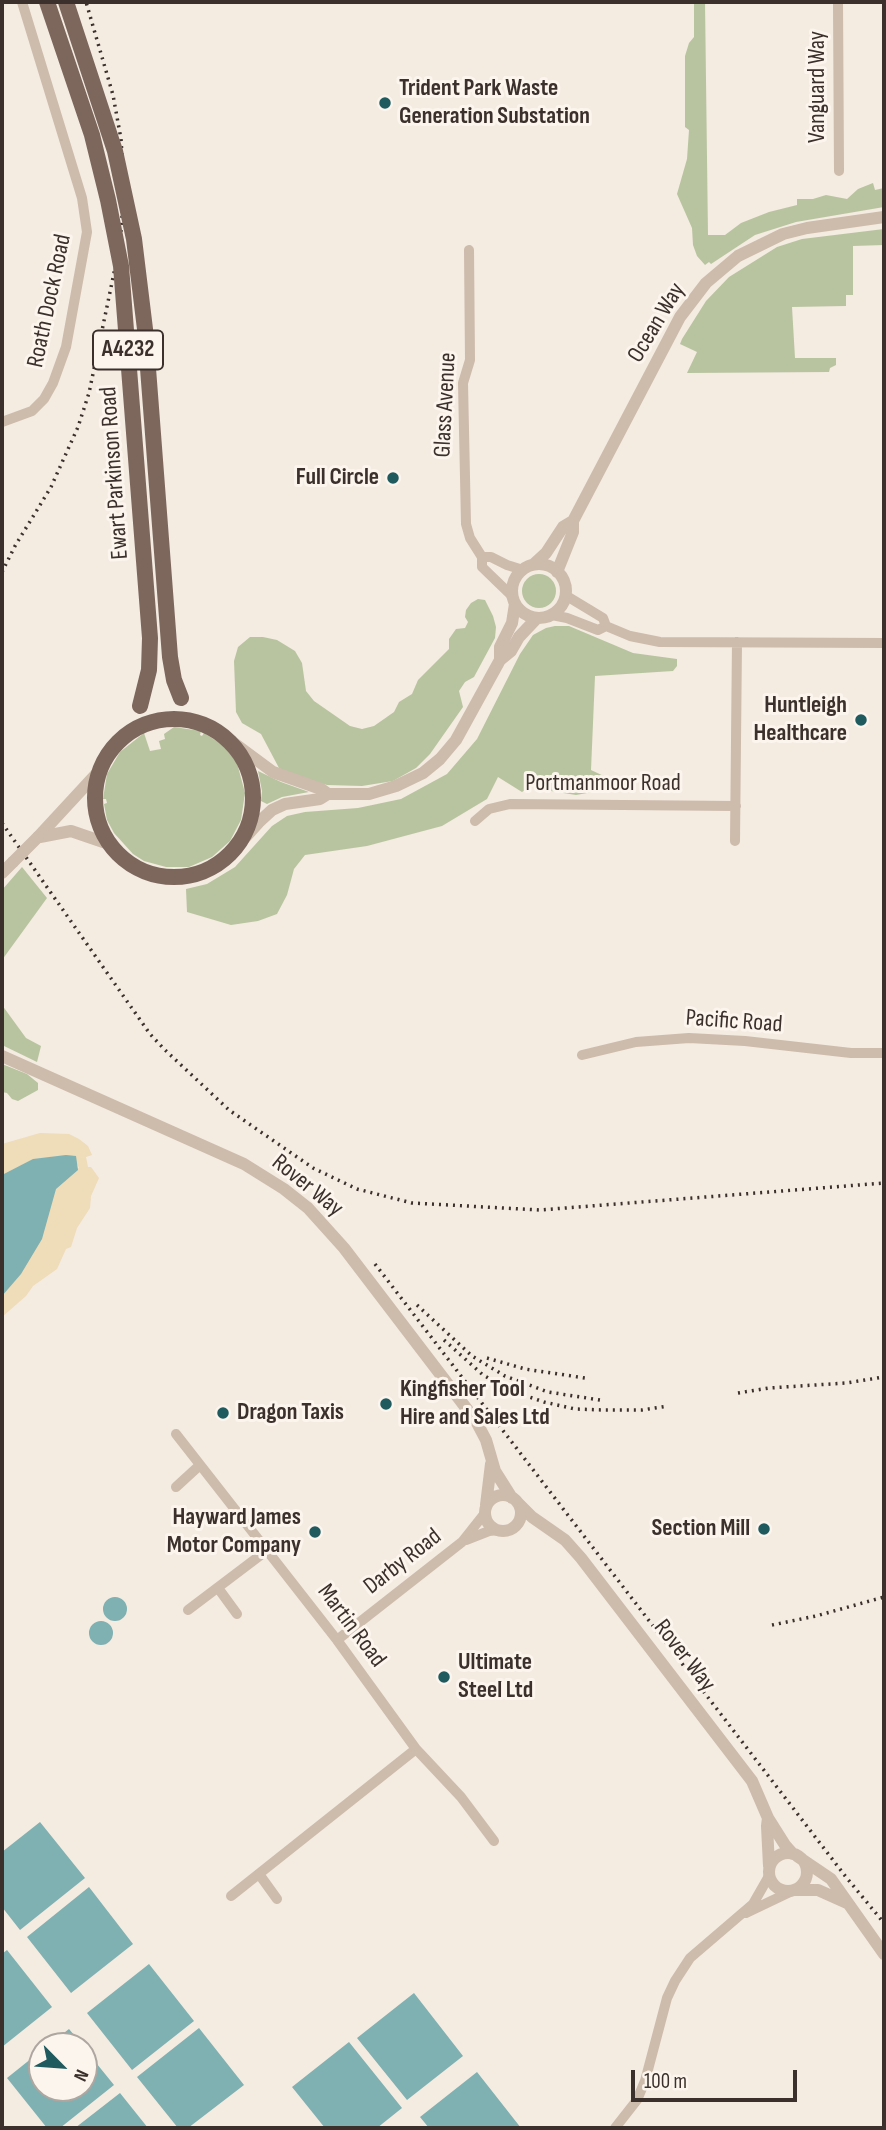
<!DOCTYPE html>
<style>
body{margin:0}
#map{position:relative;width:886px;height:2130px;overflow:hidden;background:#f4ebe1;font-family:"Sofia Sans Condensed",sans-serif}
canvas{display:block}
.frame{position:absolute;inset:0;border:4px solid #3b302b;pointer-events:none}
.north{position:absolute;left:28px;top:2032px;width:70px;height:70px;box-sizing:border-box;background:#fbf5ee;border:2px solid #aea6a0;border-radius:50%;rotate:115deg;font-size:19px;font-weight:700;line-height:28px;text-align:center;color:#3b302b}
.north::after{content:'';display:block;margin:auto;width:24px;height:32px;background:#1f5a5e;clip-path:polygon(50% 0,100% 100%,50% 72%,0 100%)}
.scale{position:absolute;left:631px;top:2070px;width:166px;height:32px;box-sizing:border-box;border:4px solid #3b302b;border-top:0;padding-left:9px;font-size:21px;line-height:24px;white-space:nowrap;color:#3b302b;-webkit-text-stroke:5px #fbf5ee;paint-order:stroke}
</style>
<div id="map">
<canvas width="886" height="2130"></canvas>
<div class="frame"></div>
<div class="north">N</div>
<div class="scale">100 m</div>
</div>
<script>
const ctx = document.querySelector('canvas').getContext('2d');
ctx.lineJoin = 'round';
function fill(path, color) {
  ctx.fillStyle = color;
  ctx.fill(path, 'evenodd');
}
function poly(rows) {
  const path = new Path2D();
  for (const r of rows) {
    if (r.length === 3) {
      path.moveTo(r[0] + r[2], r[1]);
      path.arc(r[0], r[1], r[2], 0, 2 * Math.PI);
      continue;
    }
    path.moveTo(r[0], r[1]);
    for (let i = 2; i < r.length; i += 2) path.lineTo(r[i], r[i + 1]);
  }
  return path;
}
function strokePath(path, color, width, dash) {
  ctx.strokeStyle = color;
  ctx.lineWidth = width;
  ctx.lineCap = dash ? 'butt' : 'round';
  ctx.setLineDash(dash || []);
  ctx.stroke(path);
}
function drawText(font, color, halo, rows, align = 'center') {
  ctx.font = font + ' "Sofia Sans Condensed",sans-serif';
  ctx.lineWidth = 6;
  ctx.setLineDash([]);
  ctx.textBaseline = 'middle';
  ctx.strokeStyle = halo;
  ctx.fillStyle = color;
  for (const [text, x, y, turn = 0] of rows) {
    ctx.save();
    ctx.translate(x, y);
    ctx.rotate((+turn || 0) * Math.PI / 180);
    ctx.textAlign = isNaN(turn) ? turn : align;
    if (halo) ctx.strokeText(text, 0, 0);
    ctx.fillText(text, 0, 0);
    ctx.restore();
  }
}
fill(poly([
 [694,2,705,2,708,235,725,235,741,223,769,212,797,205,797,199,813,199,826,195,847,199,858,189,873,183,875,190,884,188,884,207,796,222,755,235,711,264,709,262,705,265,697,256,693,245,692,228,677,194,687,159,689,130,685,127,685,56,689,43,694,37],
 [884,229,884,245,853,246,853,295,846,295,846,306,792,307,795,358,836,358,836,365,830,368,829,372,687,373,697,352,680,344,682,339,706,301,729,277,777,247,802,239],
 [539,591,17],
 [478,599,485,600,493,616,496,627,495,638,474,677,465,682,459,691,463,707,430,754,416,768,393,781,362,786,327,785,292,775,279,768,261,734,242,723,236,712,234,661,238,647,250,637,263,637,277,640,295,651,302,663,306,691,314,701,350,726,362,729,374,726,394,712,399,702,412,694,418,680,449,649,449,639,456,629,465,628,468,622,465,617,466,610,471,603],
 [555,626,569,626,633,653,677,659,677,666,673,671,595,676,591,770,608,778,609,789,576,795,551,791,547,782,537,781,522,792,498,777,487,799,442,826,367,846,305,855,294,869,287,895,277,914,258,921,231,925,187,912,186,889,207,884,235,867,272,826,287,816,305,812,358,808,401,799,447,774,477,739,520,654,533,635,546,628],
 [174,727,201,731,200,735,202,736,204,733,223,745,237,763,245,793,241,820,230,841,212,857,189,867,166,867,144,861,133,854,114,833,107,820,104,804,107,803,106,799,103,799,107,774,120,752,144,733,150,751,161,749,159,741,165,739,164,734],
 [258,771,281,782,309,792,282,797,267,804,261,801,262,791],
 [22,867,47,898,2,960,2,890],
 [2,1005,26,1038,41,1046,37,1062,2,1045],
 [2,1064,27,1074,38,1083,38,1090,18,1101,12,1099,7,1093,2,1092]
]), '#b8c4a0');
fill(poly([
 [40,1133,69,1134,79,1139,88,1146,92,1155,86,1157,88,1167,91,1167,99,1178,91,1196,90,1208,77,1228,71,1247,66,1249,57,1269,33,1286,26,1296,2,1317,2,1264,6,1247,68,1174,79,1168,74,1158,2,1186,2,1144]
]), '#efdcb8');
fill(poly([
 [66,1155,76,1156,78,1170,56,1189,42,1239,21,1274,2,1296,2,1175,33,1159],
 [115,1609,12],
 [101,1633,12],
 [40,1822,85,1878,20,1930,2,1907,2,1852],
 [89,1887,133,1944,71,1993,27,1937],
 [7,1950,52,2007,2,2047,2,1954],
 [149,1964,194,2021,132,2070,87,2013],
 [414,1993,463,2056,407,2100,357,2038],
 [199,2028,244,2085,188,2128,178,2128,137,2077],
 [69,2029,83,2046,47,2046],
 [349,2042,402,2108,377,2128,325,2128,292,2087],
 [84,2048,114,2085,60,2128,47,2128,7,2078,42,2050,42,2088,84,2088],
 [477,2072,521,2128,429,2128,420,2117],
 [120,2093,148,2128,75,2128]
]), '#7fb0b2');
strokePath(poly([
 [838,2,839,171],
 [469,250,470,360,463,383,466,524,470,538,482,557,482,567,512,596],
 [2,422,32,411,44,399,53,383,66,347,87,232,82,198,22,2],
 [482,557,491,557,507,565,523,570],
 [565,595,603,618,606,626],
 [552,615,567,618,598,630,606,626,630,636,660,642,884,643],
 [475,821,489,809,510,804,736,806],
 [735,841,737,642],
 [582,1055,636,1042,689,1038,745,1041,851,1053,884,1053],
 [176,1434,337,1640,416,1749,461,1797,494,1841],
 [176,1487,200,1465],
 [466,1540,489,1531,499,1530],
 [218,1588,237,1614],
 [188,1610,266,1551],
 [337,1640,462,1542,485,1513],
 [259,1874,277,1899],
 [231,1896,416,1749],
 [746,1913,790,1892],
 [615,2128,637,2100,645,2081,667,1998,675,1981,690,1958,753,1904,769,1876]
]), '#cdbbac', 10);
strokePath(poly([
 [534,564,546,553,563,527,573,521],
 [539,591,27],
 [557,572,573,532,573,521,680,317,706,283,738,256,783,234,807,228,884,217],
 [500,660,500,647,512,623,515,604],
 [219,732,273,772,321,789,328,794],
 [38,837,99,771],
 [40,837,71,831,109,844],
 [233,851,260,821,272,810,285,804,320,799,328,794,369,794,396,786,423,773,440,759,456,740,500,660,511,651,519,637,537,618],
 [2,873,13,862],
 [2,1056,244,1164,284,1189,308,1208,344,1248,476,1421,486,1440,495,1471,512,1498],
 [503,1513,18],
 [517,1502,532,1517,565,1540,581,1558,752,1781,768,1818,785,1845,793,1854],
 [486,1505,491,1464],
 [768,1818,767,1826,769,1866],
 [788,1872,19],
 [797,1856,831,1879,884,1954],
 [796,1890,818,1890,847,1903]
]), '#cdbbac', 12);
strokePath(poly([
 [174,798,79]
]), '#7d675c', 16);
strokePath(poly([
 [2,572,15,546,51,487,78,427,89,393,120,244,124,189,121,139,113,95,86,2],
 [2,823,150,1034,164,1049,229,1110,313,1168,357,1189,412,1203,540,1210,884,1183],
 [375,1264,846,1877,884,1923],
 [417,1305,472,1356,505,1376,548,1392,600,1400],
 [444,1340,483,1375,512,1391,544,1402,575,1409,603,1410,642,1410,668,1406],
 [487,1358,525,1369,585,1378],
 [738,1393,769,1388,846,1383,884,1377],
 [772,1625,816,1616,884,1597]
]), '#3b302b', 3.5, [2, 5]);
strokePath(poly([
 [13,862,38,837]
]), '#cdbbac', 12);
strokePath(poly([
 [47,2,92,135,108,200,121,266,150,638,149,670,140,706],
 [66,2,115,151,134,239,145,329,170,657,174,680,181,698]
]), '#7d675c', 16);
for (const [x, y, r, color] of [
 [385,103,7,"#1f5a5e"],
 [393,478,7,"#1f5a5e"],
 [861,720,7,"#1f5a5e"],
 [386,1404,7,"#1f5a5e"],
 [223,1413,7,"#1f5a5e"],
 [764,1529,7,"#1f5a5e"],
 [315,1532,7,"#1f5a5e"],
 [444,1677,7,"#1f5a5e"]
]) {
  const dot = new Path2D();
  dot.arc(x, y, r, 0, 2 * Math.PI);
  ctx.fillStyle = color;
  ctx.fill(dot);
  strokePath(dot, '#fbf5ee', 2.5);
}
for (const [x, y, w] of [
 [128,350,70]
]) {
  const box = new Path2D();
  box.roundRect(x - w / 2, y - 19.5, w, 39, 5);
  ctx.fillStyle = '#fbf5ee';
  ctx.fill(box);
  strokePath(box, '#3b302b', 2);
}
drawText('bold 23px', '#3b302b', null, [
 ["A4232",128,350]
]);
drawText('24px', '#3b302b', '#fbf5ee', [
 ["Vanguard Way",818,87,-90],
 ["Roath Dock Road",50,301,-78],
 ["Ocean Way",657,323,-59],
 ["Glass Avenue",446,405,-87],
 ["Ewart Parkinson Road",115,473,-94],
 ["Portmanmoor Road",603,784],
 ["Pacific Road",734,1022,4],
 ["Rover Way",307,1186,39],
 ["Darby Road",403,1562,-38],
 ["Martin Road",351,1626,53],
 ["Rover Way",684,1656,52]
]);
drawText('bold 24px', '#3b302b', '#fbf5ee', [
 ["Trident Park Waste",399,89],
 ["Generation Substation",399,117],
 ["Full Circle",379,478,"right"],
 ["Huntleigh",847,706,"right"],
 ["Healthcare",847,734,"right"],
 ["Kingfisher Tool",400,1390],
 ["Hire and Sales Ltd",400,1418],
 ["Dragon Taxis",237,1413],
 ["Hayward James",301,1518,"right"],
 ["Motor Company",301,1546,"right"],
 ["Section Mill",750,1529,"right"],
 ["Ultimate",458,1663],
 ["Steel Ltd",458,1691]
], 'left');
</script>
